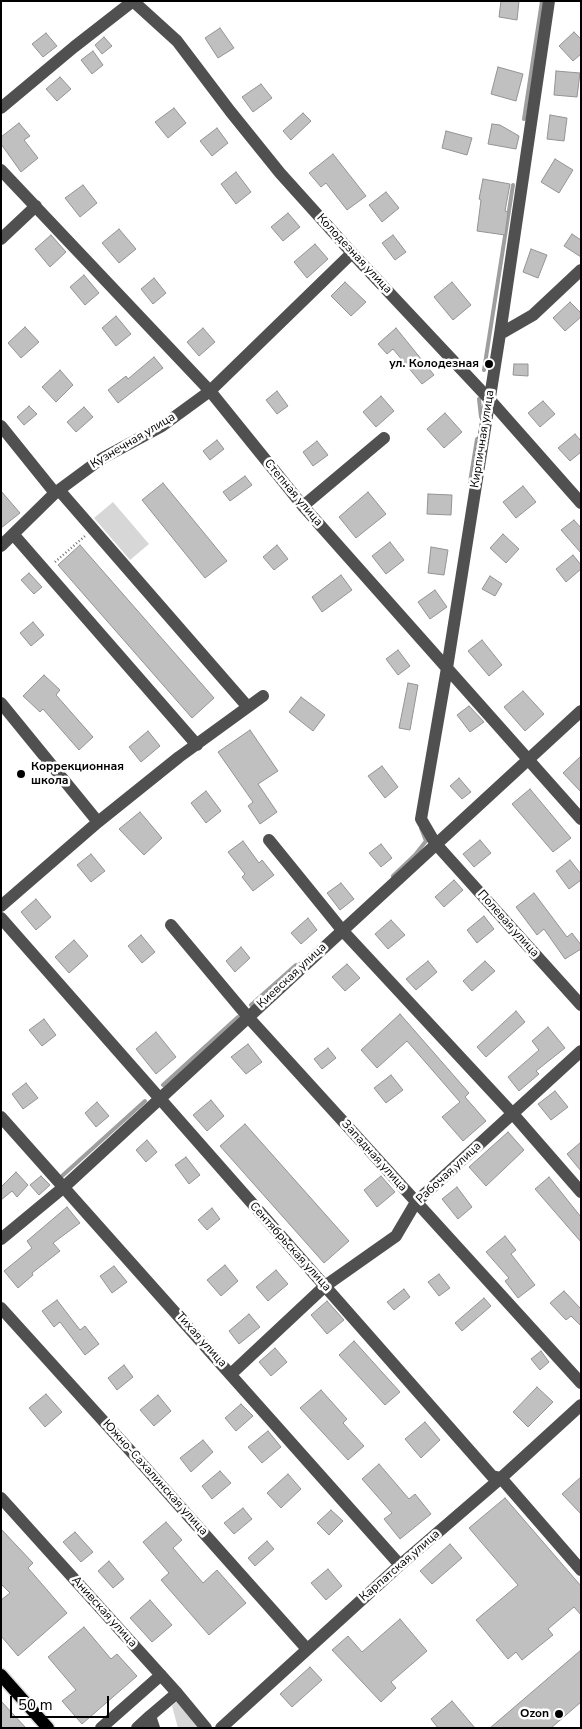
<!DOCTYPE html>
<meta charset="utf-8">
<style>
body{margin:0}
#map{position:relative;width:582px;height:1729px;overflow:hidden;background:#fff;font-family:"Nunito Sans",sans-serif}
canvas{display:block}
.frame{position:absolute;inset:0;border:2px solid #000;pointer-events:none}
.scale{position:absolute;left:10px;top:1696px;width:99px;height:22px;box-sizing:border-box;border:2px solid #000;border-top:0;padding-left:6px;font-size:15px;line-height:18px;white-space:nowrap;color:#000;-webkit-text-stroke:4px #fff;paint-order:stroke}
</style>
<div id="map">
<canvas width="582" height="1729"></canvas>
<div class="frame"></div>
<div class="scale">50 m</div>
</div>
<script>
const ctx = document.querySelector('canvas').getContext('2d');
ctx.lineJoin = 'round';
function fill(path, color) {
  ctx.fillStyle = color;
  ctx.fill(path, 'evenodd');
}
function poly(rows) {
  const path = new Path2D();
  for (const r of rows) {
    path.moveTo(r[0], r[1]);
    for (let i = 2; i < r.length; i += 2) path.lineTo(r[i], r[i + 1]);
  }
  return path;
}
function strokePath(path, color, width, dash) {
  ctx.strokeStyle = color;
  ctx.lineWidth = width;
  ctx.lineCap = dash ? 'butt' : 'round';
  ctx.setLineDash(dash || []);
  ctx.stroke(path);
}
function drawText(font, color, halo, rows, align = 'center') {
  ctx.font = font + ' "Nunito Sans",sans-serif';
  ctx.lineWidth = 5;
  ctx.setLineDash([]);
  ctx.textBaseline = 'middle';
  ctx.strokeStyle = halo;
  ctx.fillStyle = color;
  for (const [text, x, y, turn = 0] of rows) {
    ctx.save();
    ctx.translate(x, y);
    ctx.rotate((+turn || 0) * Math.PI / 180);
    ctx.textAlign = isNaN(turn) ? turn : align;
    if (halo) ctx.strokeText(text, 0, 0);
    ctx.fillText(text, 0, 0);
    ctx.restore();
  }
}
fill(poly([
 [113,502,149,544,130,560,94,518],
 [177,1701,199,1728,178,1728,172,1706]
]), '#d7d7d7');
strokePath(poly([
 [524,119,542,1],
 [484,370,513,185],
 [479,399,481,417],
 [470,482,477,439],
 [393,876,415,855,426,841,421,828],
 [251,1005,296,965],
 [163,1085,238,1017],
 [62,1176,145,1101]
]), '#9e9e9e', 4);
const building = poly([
 [501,1,519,1,517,20,499,17,501,1],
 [220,28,234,48,218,58,205,38,220,28],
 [574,32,581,39,581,54,573,61,559,46,574,32],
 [46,33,57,46,43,57,32,44,46,33],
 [104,37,112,46,102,54,95,45,104,37],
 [93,51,103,65,92,74,81,60,93,51],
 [498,67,523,74,516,101,491,94,498,67],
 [556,71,580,73,577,97,554,95,556,71],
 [60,77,71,89,57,101,46,89,60,77],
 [261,84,272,98,253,112,242,97,261,84],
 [174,108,186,123,168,138,155,122,174,108],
 [303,113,311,121,291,140,283,131,303,113],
 [550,115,567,118,564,141,547,139,550,115],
 [19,123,30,136,24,140,38,158,21,172,1,144,1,137,19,123],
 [492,124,500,125,519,136,516,149,488,144,492,124],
 [217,128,228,143,212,156,200,141,217,128],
 [446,131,472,138,467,155,442,148,446,131],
 [333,154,366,196,347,210,326,183,321,187,309,173,333,154],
 [555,159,573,170,559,193,541,182,555,159],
 [236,172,251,192,236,204,221,184,236,172],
 [483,179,510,184,505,211,508,212,505,235,477,231,481,200,479,199,483,179],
 [83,185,97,203,80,217,65,198,83,185],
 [386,192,399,208,382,222,369,205,386,192],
 [288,213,300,227,283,241,271,227,288,213],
 [119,229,136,249,119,263,102,243,119,229],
 [572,234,581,240,581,257,564,246,572,234],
 [51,235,66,252,50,267,35,249,51,235],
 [393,235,406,252,395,260,382,243,393,235],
 [315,244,328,259,307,278,294,262,315,244],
 [531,249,547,255,538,278,523,272,531,249],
 [84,275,99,293,85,305,70,287,84,275],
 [154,278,166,293,153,304,141,289,154,278],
 [345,282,366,302,351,316,331,296,345,282],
 [452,282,471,305,453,320,434,297,452,282],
 [570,302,581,313,581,317,565,331,553,318,570,302],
 [116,316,131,334,116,346,102,328,116,316],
 [25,327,39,342,21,358,8,343,25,327],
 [203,328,215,342,199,356,187,342,203,328],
 [396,328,434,375,422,384,393,349,387,354,378,344,396,328],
 [154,357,163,368,118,403,108,390,126,376,128,379,154,357],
 [514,364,528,364,528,376,513,375,514,364],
 [60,370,73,385,56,402,42,387,60,370],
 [277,391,288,406,277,414,266,400,277,391],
 [381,396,394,411,376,427,363,412,381,396],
 [543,401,555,414,540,427,528,413,543,401],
 [29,406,37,414,24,425,17,417,29,406],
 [84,407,93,417,76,432,67,422,84,407],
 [445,413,462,432,444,448,427,429,445,413],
 [575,434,581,441,581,452,570,461,558,448,575,434],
 [217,440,224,449,210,460,203,451,217,440],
 [317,441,328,455,313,466,303,452,317,441],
 [245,476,252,485,230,501,223,492,245,476],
 [163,483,227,561,205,578,142,500,163,483],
 [523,486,536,502,516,518,503,502,523,486],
 [1,491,20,513,1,528,1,491],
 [368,492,386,514,356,538,339,517,368,492],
 [428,494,452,495,451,515,427,514,428,494],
 [574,520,581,528,581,553,561,530,574,520],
 [503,534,519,549,506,563,490,548,503,534],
 [390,542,404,560,386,574,372,556,390,542],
 [80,545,214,698,192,718,58,565,80,545],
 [277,545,288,559,274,570,263,557,277,545],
 [431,547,448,550,444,575,428,573,431,547],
 [573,555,581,565,581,569,566,582,556,569,573,555],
 [29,573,42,587,34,594,21,580,29,573],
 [341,575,352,590,322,612,312,597,341,575],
 [490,576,502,584,495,596,482,589,490,576],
 [435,590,447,607,430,619,418,602,435,590],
 [33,622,44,635,31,646,20,633,33,622],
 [482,640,502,665,489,676,468,651,482,640],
 [398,650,410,666,398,675,386,659,398,650],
 [44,675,60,690,56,695,93,737,79,750,43,709,40,712,23,696,44,675],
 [408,683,418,685,410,730,399,728,408,683],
 [523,691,544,714,525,731,504,707,523,691],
 [301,697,325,715,313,731,289,712,301,697],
 [469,706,484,722,470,732,457,715,469,706],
 [250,730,278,771,258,784,277,812,260,824,248,806,253,802,218,752,250,730],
 [148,731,160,746,141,762,129,747,148,731],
 [581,756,581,792,563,773,581,756],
 [382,766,398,787,385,798,368,776,382,766],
 [459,778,471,792,462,799,450,786,459,778],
 [530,789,571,838,553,852,512,804,530,789],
 [206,791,221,811,206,823,191,803,206,791],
 [140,812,162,838,144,855,119,829,140,812],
 [480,840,491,853,474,867,463,854,480,840],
 [243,841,259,863,262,860,274,875,253,891,242,877,245,874,228,852,243,841],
 [381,844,392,858,381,867,369,853,381,844],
 [91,854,105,871,91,882,77,865,91,854],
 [570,860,581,874,581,880,569,889,556,871,570,860],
 [454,880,463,890,444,907,435,897,454,880],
 [341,883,354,899,340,910,327,893,341,883],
 [534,893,567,937,572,933,581,945,581,949,565,959,544,929,537,935,516,907,534,893],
 [36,899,51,917,36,930,21,912,36,899],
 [484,916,494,929,477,943,467,930,484,916],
 [308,918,317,930,301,944,291,933,308,918],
 [391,920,405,935,388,949,375,934,391,920],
 [141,935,155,952,142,963,128,946,141,935],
 [74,940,88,956,69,973,55,957,74,940],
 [241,947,250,958,235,972,226,961,241,947],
 [428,961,437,972,416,990,406,979,428,961],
 [485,961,495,971,472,991,463,981,485,961],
 [347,964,360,978,345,991,332,977,347,964],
 [516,1011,525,1022,486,1057,477,1047,516,1011],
 [400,1014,469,1093,465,1097,486,1121,463,1141,442,1117,460,1102,407,1041,377,1068,361,1050,400,1014],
 [44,1019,56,1035,42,1046,29,1030,44,1019],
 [548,1027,565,1048,536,1071,539,1074,519,1091,508,1077,539,1050,532,1041,548,1027],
 [156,1032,176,1057,156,1074,136,1049,156,1032],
 [248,1044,262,1062,246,1074,231,1057,248,1044],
 [328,1048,336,1058,322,1069,314,1059,328,1048],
 [391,1075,403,1090,386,1103,374,1088,391,1075],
 [26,1083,38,1098,23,1109,12,1094,26,1083],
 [555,1091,568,1107,551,1120,538,1104,555,1091],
 [211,1100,224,1116,207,1131,193,1115,211,1100],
 [97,1102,109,1116,96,1127,85,1113,97,1102],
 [245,1124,349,1241,324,1263,220,1146,245,1124],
 [508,1132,524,1150,486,1186,469,1167,508,1132],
 [147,1140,157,1152,146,1162,136,1150,147,1140],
 [581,1142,581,1171,567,1154,581,1142],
 [186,1157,200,1175,189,1184,175,1165,186,1157],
 [16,1172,28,1185,17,1197,12,1191,1,1200,1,1187,16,1172],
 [41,1176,50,1185,39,1195,30,1185,41,1176],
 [381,1176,395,1192,377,1207,364,1190,381,1176],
 [549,1177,581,1217,581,1242,535,1189,549,1177],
 [457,1187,472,1207,458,1219,442,1199,457,1187],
 [67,1207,80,1223,53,1243,60,1251,32,1273,33,1275,18,1288,4,1271,32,1248,27,1241,67,1207],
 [212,1208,220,1219,207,1230,198,1220,212,1208],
 [505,1236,516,1250,511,1254,535,1285,518,1298,505,1281,509,1278,486,1252,505,1236],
 [225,1265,238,1281,221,1296,207,1280,225,1265],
 [114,1266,127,1282,112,1293,100,1276,114,1266],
 [276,1270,288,1284,268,1301,256,1287,276,1270],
 [439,1274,450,1288,439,1296,428,1282,439,1274],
 [404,1289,410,1297,394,1310,387,1302,404,1289],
 [564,1291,581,1309,581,1326,571,1316,566,1320,550,1303,564,1291],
 [484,1298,491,1306,462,1331,455,1323,484,1298],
 [57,1300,80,1330,85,1326,99,1344,85,1355,60,1322,54,1327,42,1311,57,1300],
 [327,1301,344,1320,327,1334,311,1315,327,1301],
 [249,1314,260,1327,239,1344,229,1331,249,1314],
 [354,1341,400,1392,385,1405,339,1355,354,1341],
 [275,1348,287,1362,271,1376,259,1362,275,1348],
 [541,1351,549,1362,540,1370,531,1359,541,1351],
 [124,1365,133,1377,117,1390,108,1378,124,1365],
 [537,1387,553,1402,528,1427,513,1412,537,1387],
 [321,1390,347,1419,343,1423,364,1446,348,1460,300,1408,321,1390],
 [46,1394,62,1412,45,1427,29,1408,46,1394],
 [158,1395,171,1411,154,1426,140,1410,158,1395],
 [241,1404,253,1416,236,1431,225,1418,241,1404],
 [425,1422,440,1440,421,1458,405,1439,425,1422],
 [268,1431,281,1447,262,1463,248,1447,268,1431],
 [203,1440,213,1452,191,1472,180,1458,203,1440],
 [379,1464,409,1499,415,1494,431,1514,400,1539,384,1519,392,1513,362,1479,379,1464],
 [220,1471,231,1483,212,1499,202,1486,220,1471],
 [288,1474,301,1489,281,1508,267,1493,288,1474],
 [581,1477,581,1514,562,1494,581,1477],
 [505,1498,581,1586,581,1615,574,1607,548,1629,553,1635,522,1660,516,1652,508,1659,476,1620,518,1585,469,1528,505,1498],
 [243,1508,252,1519,234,1534,224,1523,243,1508],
 [331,1510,343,1521,329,1535,317,1523,331,1510],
 [166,1522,182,1540,173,1548,203,1583,217,1570,246,1603,209,1635,161,1580,169,1573,143,1542,166,1522],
 [1,1529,33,1563,28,1568,67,1613,18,1656,1,1636,1,1600,10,1593,1,1584,1,1529],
 [75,1532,93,1552,81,1562,63,1542,75,1532],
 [267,1541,274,1549,255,1566,248,1558,267,1541],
 [450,1544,462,1558,432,1584,420,1571,450,1544],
 [109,1561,124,1579,113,1588,98,1571,109,1561],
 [328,1569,342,1586,326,1600,311,1583,328,1569],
 [150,1600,172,1625,152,1642,130,1618,150,1600],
 [400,1619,427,1651,391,1682,396,1688,381,1702,332,1650,348,1636,362,1652,400,1619],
 [84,1627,111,1659,117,1654,137,1676,82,1724,62,1701,76,1690,48,1657,84,1627],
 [581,1650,581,1702,551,1728,490,1728,581,1650],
 [310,1667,322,1680,292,1707,280,1694,310,1667],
 [1,1701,26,1728,1,1728,1,1701],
 [452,1701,475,1728,438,1728,431,1719,452,1701]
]);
fill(building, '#c0c0c0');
strokePath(building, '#949494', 1);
const major = poly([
 [1,1675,48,1728]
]);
strokePath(major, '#dbdbdb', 15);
strokePath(poly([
 [55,562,85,536]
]), '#727272', 2.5, [1, 2.5]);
strokePath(poly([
 [133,1,177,41,230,111,280,173,352,253,490,400,581,503],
 [549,1,500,334,447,668,421,819,435,843,581,1005],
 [1,108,74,47,133,1],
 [1,170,210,391,303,506,581,819],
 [1,239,36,206],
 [500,334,533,315,581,270],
 [1,426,55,493],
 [59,490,247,706],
 [303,506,384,438],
 [13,534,197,745],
 [1,546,55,493,101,459,162,426,210,391,352,253],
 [1,703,98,822],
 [269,840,342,930,513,1114,581,1192],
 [1,906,98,822,179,757,263,696],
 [1,918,492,1476,501,1478,581,1570],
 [171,925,248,1017,581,1383],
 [1,1117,400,1565],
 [1,1239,64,1187,581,711],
 [1,1308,135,1456,307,1649],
 [231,1374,325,1286,396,1236,416,1202,581,1051],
 [1,1498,177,1693,206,1728],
 [101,1728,161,1675],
 [137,1728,150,1716],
 [154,1728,150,1716,177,1693],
 [221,1728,400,1565,501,1478,581,1405]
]), '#505050', 12);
strokePath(major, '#000', 12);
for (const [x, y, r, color] of [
 [489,364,5,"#000"],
 [21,774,5,"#000"],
 [559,1714,5,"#000"]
]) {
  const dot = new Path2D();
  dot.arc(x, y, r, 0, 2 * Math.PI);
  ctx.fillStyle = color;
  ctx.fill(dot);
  strokePath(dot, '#fff', 2);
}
drawText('12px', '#000', '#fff', [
 ["Колодезная улица",354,254,47],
 ["Кирпичная улица",483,439,-81],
 ["Кузнечная улица",133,441,-31],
 ["Степная улица",293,493,50],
 ["Полевая улица",508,924,48],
 ["Киевская улица",292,976,-43],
 ["Западная улица",374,1156,48],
 ["Рабочая улица",449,1173,-43],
 ["Сентябрьская улица",290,1247,48],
 ["Тихая улица",201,1340,48],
 ["Южно-Сахалинская улица",155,1478,48],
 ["Карпатская улица",400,1566,-41],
 ["Анивская улица",104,1612,48]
]);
drawText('bold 12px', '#000', '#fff', [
 ["ул. Колодезная",479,364],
 ["Коррекционная",31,767,"left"],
 ["школа",31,781,"left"],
 ["Ozon",549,1714]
], 'right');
</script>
